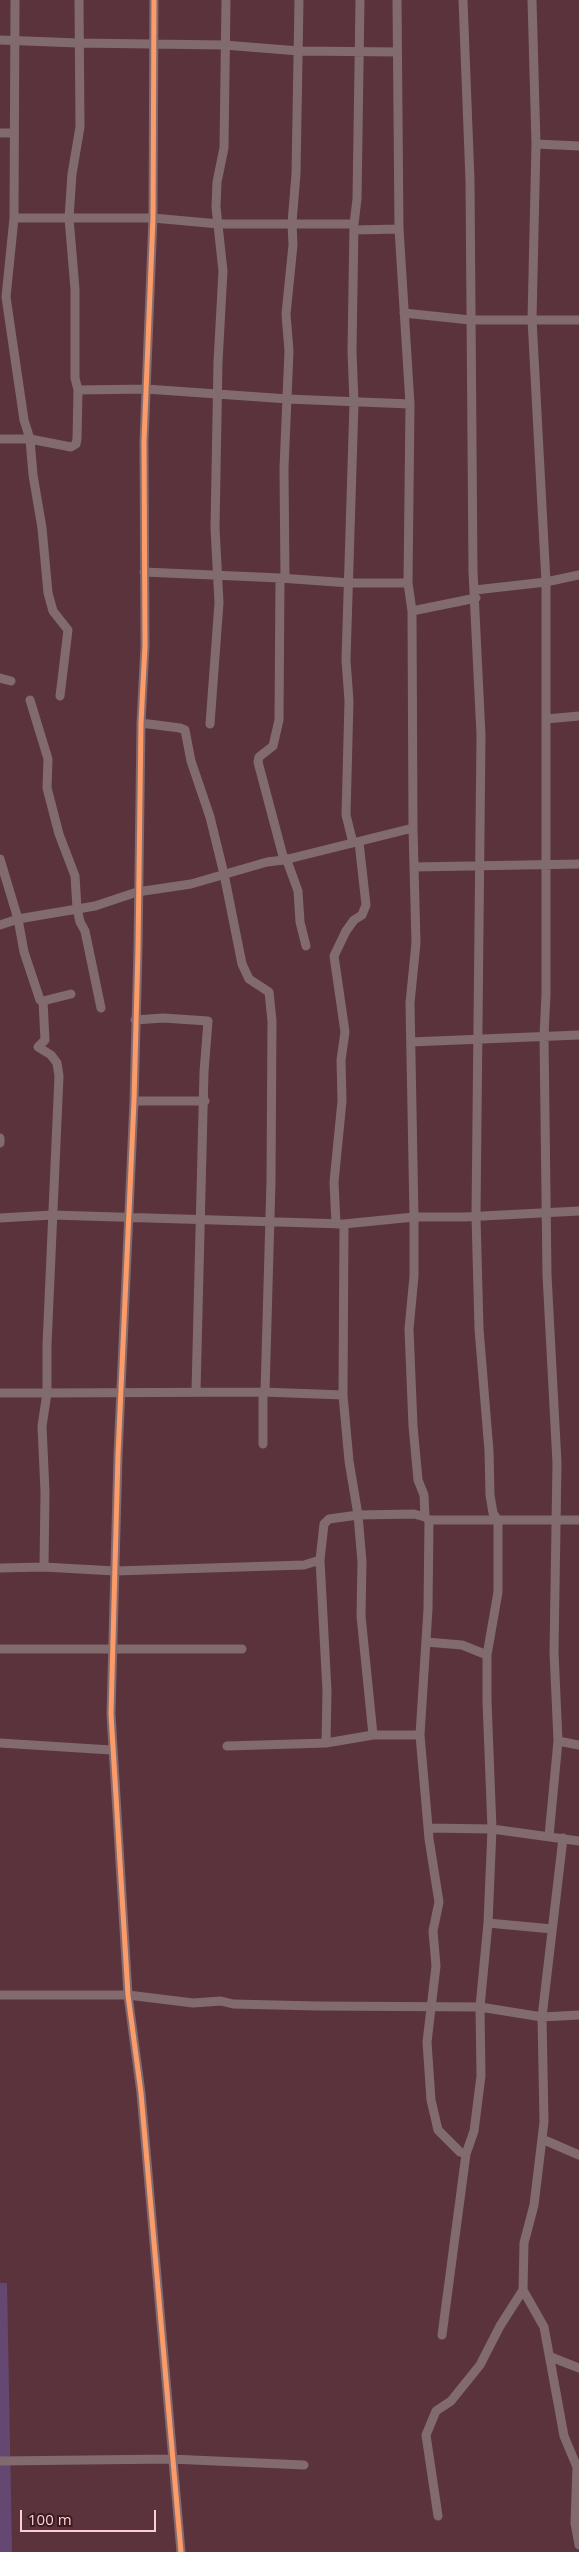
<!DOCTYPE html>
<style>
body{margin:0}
#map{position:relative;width:579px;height:2552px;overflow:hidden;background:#5b333c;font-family:"Open Sans",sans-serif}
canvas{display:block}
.scale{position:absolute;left:20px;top:2510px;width:136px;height:22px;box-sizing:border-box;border:2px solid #fdcfd4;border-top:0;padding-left:6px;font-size:15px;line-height:18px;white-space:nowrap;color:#fdcfd4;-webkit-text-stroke:4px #3c1b20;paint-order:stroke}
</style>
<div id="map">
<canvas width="579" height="2552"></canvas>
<div class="scale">100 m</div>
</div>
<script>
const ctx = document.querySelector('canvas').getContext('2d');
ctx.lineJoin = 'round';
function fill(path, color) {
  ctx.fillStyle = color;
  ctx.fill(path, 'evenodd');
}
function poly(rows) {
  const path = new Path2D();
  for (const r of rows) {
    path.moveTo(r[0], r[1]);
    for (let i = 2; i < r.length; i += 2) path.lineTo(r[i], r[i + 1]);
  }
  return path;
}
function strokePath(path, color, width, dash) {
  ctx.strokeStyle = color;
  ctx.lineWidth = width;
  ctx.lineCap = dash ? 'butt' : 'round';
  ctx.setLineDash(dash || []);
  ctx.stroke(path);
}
fill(poly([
 [0,2283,7,2283,12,2552,0,2552]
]), '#654871');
strokePath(poly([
 [15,0,14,218,6,297,24,420,30,439,33,475,42,528,48,593,53,611,68,630,60,696],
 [154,0,153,218,144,441,145,646,141,723,138,948,134,1101,118,1455,111,1714,128,1995,141,2093,181,2552],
 [397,0,399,229,410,404,408,583,412,611,413,828,416,943,410,1003,414,1217,414,1276,409,1329,413,1426,418,1480,424,1495,425,1517],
 [532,0,536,144,532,319,546,582,546,994,544,1036,547,1275,557,1463,554,1652,558,1741,549,1836],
 [0,40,78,43,224,45,299,51,397,52],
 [0,133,13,133],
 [536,144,579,146],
 [14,218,153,218,219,224,354,224],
 [355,230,399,229],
 [404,313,470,320,579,320],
 [78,390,146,389,288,399,410,404],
 [0,439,30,439,71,447,76,444,77,439,78,390,75,378,75,289,69,218,72,174,80,127,79,0],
 [144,572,280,578,350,583,408,583],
 [280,578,279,720,273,746,259,757,258,762,284,860],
 [285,578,284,468,289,351,286,314,293,245,292,223,296,174,299,0],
 [475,590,546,582,579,575],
 [412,611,476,598],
 [0,678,11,681],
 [30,700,48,759,47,788,59,834,75,876,77,908,80,922,85,931,101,1008],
 [546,719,579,716],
 [141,723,180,728,185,730,191,761,210,817,224,874,242,964,249,979,269,992,272,1021,271,1181,265,1392],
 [210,724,219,603,215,528,218,362,223,271,216,207,217,182,224,148,226,0],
 [353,843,346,815,349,701,346,660,354,403,352,351,354,224,357,199,360,0],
 [286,858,298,891,300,922,306,946],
 [0,859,18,919,24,952,40,1000,43,1001],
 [414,867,579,864],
 [0,925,18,919,95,906,137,892,191,884,267,862,284,860,413,828],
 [135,1020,163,1018,208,1021,204,1072,196,1391],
 [411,1042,579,1035],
 [134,1101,205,1101],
 [0,1138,0,1143],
 [0,1218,52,1215,344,1224,414,1217,464,1217,579,1211],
 [336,1224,334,1182,342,1101,341,1060,345,1032,334,956,346,931,354,920,362,915,366,905,359,842],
 [344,1224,343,1395,349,1461,358,1515,362,1562,361,1616,373,1735],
 [0,1393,47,1393,47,1345,59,1076,57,1063,51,1055,38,1047,45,1040,43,1001,71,994],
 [263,1444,263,1392,343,1395],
 [429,1520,428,1609,420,1735,429,1839,439,1902,433,1931,436,1966,427,2042,431,2100,438,2130,460,2152,466,2154],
 [320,1560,327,1691,326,1743],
 [44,1567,45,1492,42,1426,47,1393,263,1392],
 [0,1568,44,1567,115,1571,304,1565,320,1560,324,1524,329,1519,358,1515,414,1514,425,1517,429,1520,579,1520],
 [426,1642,462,1645,487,1655],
 [0,1649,242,1649],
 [558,1741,579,1745],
 [0,1743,111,1750],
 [227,1746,326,1743,373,1735,420,1735],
 [428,1828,492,1829,579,1841],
 [563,1838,542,2017,544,2122,534,2205,524,2243,523,2290,544,2327,564,2436,577,2467,575,2523,579,2545],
 [488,1923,552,1929],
 [0,1995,128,1995,193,2003,221,2001,233,2004,317,2006,480,2007,542,2017,579,2015],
 [542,2139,579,2155],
 [442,2335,466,2154,474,2131,481,2076,480,2007,488,1923,492,1829,487,1701,487,1655,498,1592,498,1521,493,1513,490,1495,489,1451,479,1329,476,1216,481,735,473,572,470,180,463,0],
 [551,2357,579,2368],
 [0,2461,171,2459,304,2465],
 [438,2516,426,2435,436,2411,451,2401,480,2365,500,2326,523,2290]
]), '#826b6f', 9);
strokePath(poly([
 [154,0,153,218,144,441,145,646,141,723,138,948,134,1101,118,1455,111,1714,128,1995,141,2093,181,2552]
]), '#fa9b69', 5);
</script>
